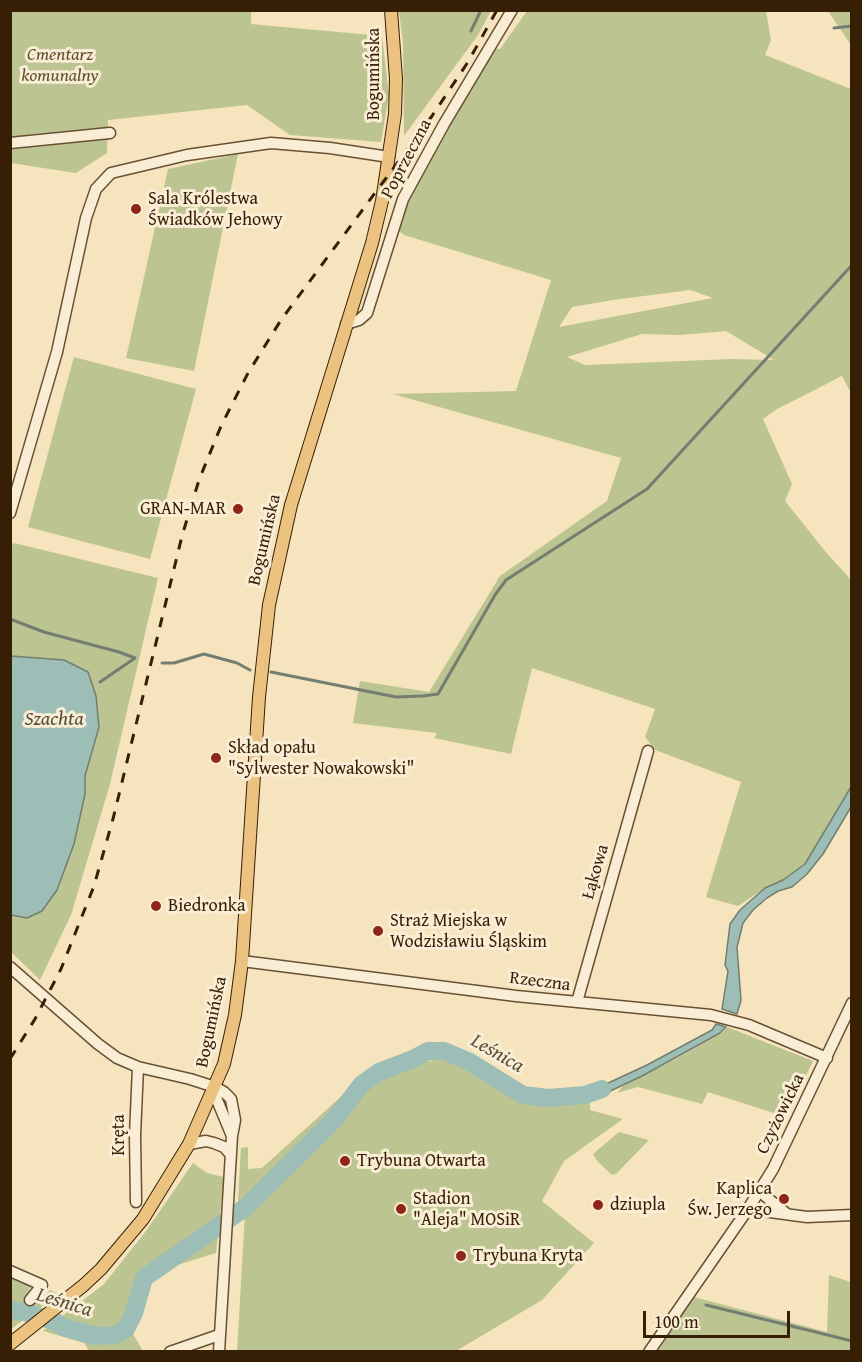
<!DOCTYPE html>
<meta charset="utf-8">
<style>
body{margin:0}
#map{position:relative;width:862px;height:1362px;overflow:hidden;background:#f6e4be;font-family:"Gentium Book Plus",serif}
canvas{display:block}
.frame{position:absolute;inset:0;border:12px solid #371f06;pointer-events:none}
.scale{position:absolute;left:643px;top:1311px;width:147px;height:27px;box-sizing:border-box;border:3px solid #371f06;border-top:0;padding-left:8px;font-size:18px;line-height:21px;white-space:nowrap;color:#371f06;-webkit-text-stroke:4px #f9edd5;paint-order:stroke}
</style>
<div id="map">
<canvas width="862" height="1362"></canvas>
<div class="frame"></div>
<div class="scale">100 m</div>
</div>
<script>
const ctx = document.querySelector('canvas').getContext('2d');
ctx.lineJoin = 'round';
function fill(path, color) {
  ctx.fillStyle = color;
  ctx.fill(path, 'evenodd');
}
function poly(rows) {
  const path = new Path2D();
  for (const r of rows) {
    path.moveTo(r[0], r[1]);
    for (let i = 2; i < r.length; i += 2) path.lineTo(r[i], r[i + 1]);
  }
  return path;
}
function strokePath(path, color, width, dash) {
  ctx.strokeStyle = color;
  ctx.lineWidth = width;
  ctx.lineCap = dash ? 'butt' : 'round';
  ctx.setLineDash(dash || []);
  ctx.stroke(path);
}
function drawText(font, color, halo, rows, align = 'center') {
  ctx.font = font + ' "Gentium Book Plus",serif';
  ctx.lineWidth = 6;
  ctx.setLineDash([]);
  ctx.textBaseline = 'middle';
  ctx.strokeStyle = halo;
  ctx.fillStyle = color;
  for (const [text, x, y, turn = 0] of rows) {
    ctx.save();
    ctx.translate(x, y);
    ctx.rotate((+turn || 0) * Math.PI / 180);
    ctx.textAlign = isNaN(turn) ? turn : align;
    if (halo) ctx.strokeText(text, 0, 0);
    ctx.fillText(text, 0, 0);
    ctx.restore();
  }
}
fill(poly([
 [588,10,766,11,771,40,765,55,851,89,851,393,842,376,777,409,763,419,792,484,785,501,825,551,851,580,851,789,805,864,783,880,765,888,738,906,706,897,741,782,655,750,645,737,655,709,532,668,511,754,434,738,437,733,353,723,360,681,429,692,500,576,607,501,621,458,393,394,516,391,551,280,404,235,395,228,444,133,495,49,500,49,527,11],
 [690,290,713,298,559,327,572,307,613,300],
 [726,331,774,360,731,359,585,365,567,357,642,334,680,335],
 [10,11,251,11,251,24,382,36,389,95,381,142,290,135,247,105,108,120,107,153,76,173,11,163],
 [399,11,491,11,478,35,404,136,403,43],
 [828,11,851,11,851,45],
 [238,154,194,371,126,358,168,169],
 [74,357,196,389,150,559,28,527],
 [14,543,158,578,110,784,71,915,40,980,11,952,10,915,27,918,85,794,85,776,99,727,64,660,11,656,10,547],
 [727,1027,813,1061,786,1117,708,1092,702,1104,638,1087,617,1093,623,1086,679,1057,723,1032],
 [420,1050,428,1054,400,1071,413,1065,443,1058,464,1065,515,1099,543,1105,590,1102,590,1110,623,1119,564,1161,542,1201,594,1243,542,1300,456,1351,237,1351,245,1214,314,1147,344,1113,237,1218,241,1148,248,1147,248,1169,262,1168,345,1093,376,1070],
 [619,1132,649,1140,616,1174,612,1175,598,1162,593,1154],
 [193,1163,207,1173,224,1177,216,1253,177,1265,146,1281,132,1332,143,1351,89,1351,84,1343,43,1331,104,1284,146,1231],
 [11,1274,32,1284,25,1297,31,1303,40,1295,43,1297,50,1290,59,1294,11,1329],
 [829,1275,851,1282,851,1351,658,1351,694,1297,827,1332]
]), '#bcc491');
const water = poly([
 [11,656,64,660,88,672,96,696,99,727,85,776,85,794,74,844,57,890,42,911,27,918,11,915,11,656],
 [851,787,851,807,823,854,807,874,792,887,778,891,767,898,753,910,743,923,737,947,741,1000,737,1014,722,1009,728,971,725,965,730,924,740,910,765,888,783,880,805,864,851,787],
 [716,1024,726,1027,720,1033,642,1076,604,1094,579,1101,578,1093,591,1091,647,1065,712,1030,716,1024]
]);
fill(water, '#9dbeb6');
strokePath(water, '#747e70', 1.5);
strokePath(poly([
 [834,28,852,26],
 [471,31,481,10],
 [10,619,44,632,119,652,135,658],
 [162,663,174,663,204,654,237,663,250,670],
 [271,672,396,697,423,696,438,694,495,595,506,580,647,489,852,265],
 [100,682,135,658],
 [706,1305,852,1341]
]), '#747e70', 3);
strokePath(poly([
 [10,1310,25,1312,56,1322,63,1327,95,1336,115,1335,126,1329,134,1313,144,1278,246,1207,334,1120,362,1084,379,1072,413,1059,428,1051,444,1051,468,1061,523,1095,548,1098,585,1095,602,1089]
]), '#9dbeb6', 18);
const minor = poly([
 [10,143,110,133],
 [346,324,359,320,367,313,403,199,444,124,512,10],
 [10,513,57,352,86,218,96,189,111,173,187,155,271,143,330,148,389,157],
 [242,961,516,996,711,1015,749,1025,827,1058],
 [10,967,98,1044,117,1058,138,1067,190,1079,215,1087,224,1092,231,1099,235,1120,232,1136,219,1352],
 [577,1002,648,751],
 [215,1087,217,1100,232,1136],
 [189,1144,206,1141,214,1143,224,1147,231,1155],
 [759,1191,787,1214],
 [136,1202,135,1135,138,1067],
 [748,1209,807,1217,852,1215],
 [10,1271,42,1285,30,1300],
 [170,1352,219,1335],
 [649,1352,748,1209,773,1169,852,1003]
]);
const major = poly([
 [10,1344,84,1285,101,1269,143,1219,189,1144,224,1064,235,1015,242,961,259,697,269,605,291,505,372,243,382,201,395,114,396,79,391,10]
]);
strokePath(minor, '#675034', 13);
strokePath(major, '#371f06', 14);
strokePath(minor, '#f9edd5', 10);
strokePath(major, '#ebc27f', 12);
strokePath(poly([
 [10,1059,35,1019,61,969,94,886,113,819,182,536,199,480,221,426,248,373,281,320,432,116,468,62,497,10]
]), '#371f06', 3, [10, 10]);
for (const [x, y, r, color] of [
 [136,209,6,"#8f2418"],
 [238,509,6,"#8f2418"],
 [216,758,6,"#8f2418"],
 [156,906,6,"#8f2418"],
 [378,931,6,"#8f2418"],
 [345,1161,6,"#8f2418"],
 [784,1199,6,"#8f2418"],
 [598,1205,6,"#8f2418"],
 [401,1209,6,"#8f2418"],
 [461,1256,6,"#8f2418"]
]) {
  const dot = new Path2D();
  dot.arc(x, y, r, 0, 2 * Math.PI);
  ctx.fillStyle = color;
  ctx.fill(dot);
  strokePath(dot, '#f9edd5', 2);
}
drawText('italic 18px', '#5f5130', '#f9edd5', [
 ["Cmentarz",60,55],
 ["komunalny",60,76]
]);
drawText('18px', '#371f06', '#f9edd5', [
 ["Bogumińska",374,74,-90],
 ["Poprzeczna",407,159,-62],
 ["Bogumińska",265,540,-77],
 ["Łąkowa",596,872,-74],
 ["Rzeczna",540,982,7],
 ["Bogumińska",212,1022,-78],
 ["Czyżowicka",781,1114,-64],
 ["Kręta",119,1135,-90]
]);
drawText('18px', '#371f06', '#f9edd5', [
 ["Sala Królestwa",148,199],
 ["Świadków Jehowy",148,220],
 ["GRAN-MAR",226,509,"right"],
 ["Skład opału",228,748],
 ["\"Sylwester Nowakowski\"",228,769],
 ["Biedronka",168,906],
 ["Straż Miejska w",390,921],
 ["Wodzisławiu Śląskim",390,942],
 ["Trybuna Otwarta",357,1161],
 ["Kaplica",772,1189,"right"],
 ["Św. Jerzego",772,1210,"right"],
 ["Stadion",413,1199],
 ["\"Aleja\" MOSiR",413,1220],
 ["dziupla",610,1205],
 ["Trybuna Kryta",473,1256]
], 'left');
drawText('italic 20px', '#564f3b', '#f9edd5', [
 ["Szachta",54,720],
 ["Leśnica",497,1054,30],
 ["Leśnica",64,1303,17]
]);
</script>
